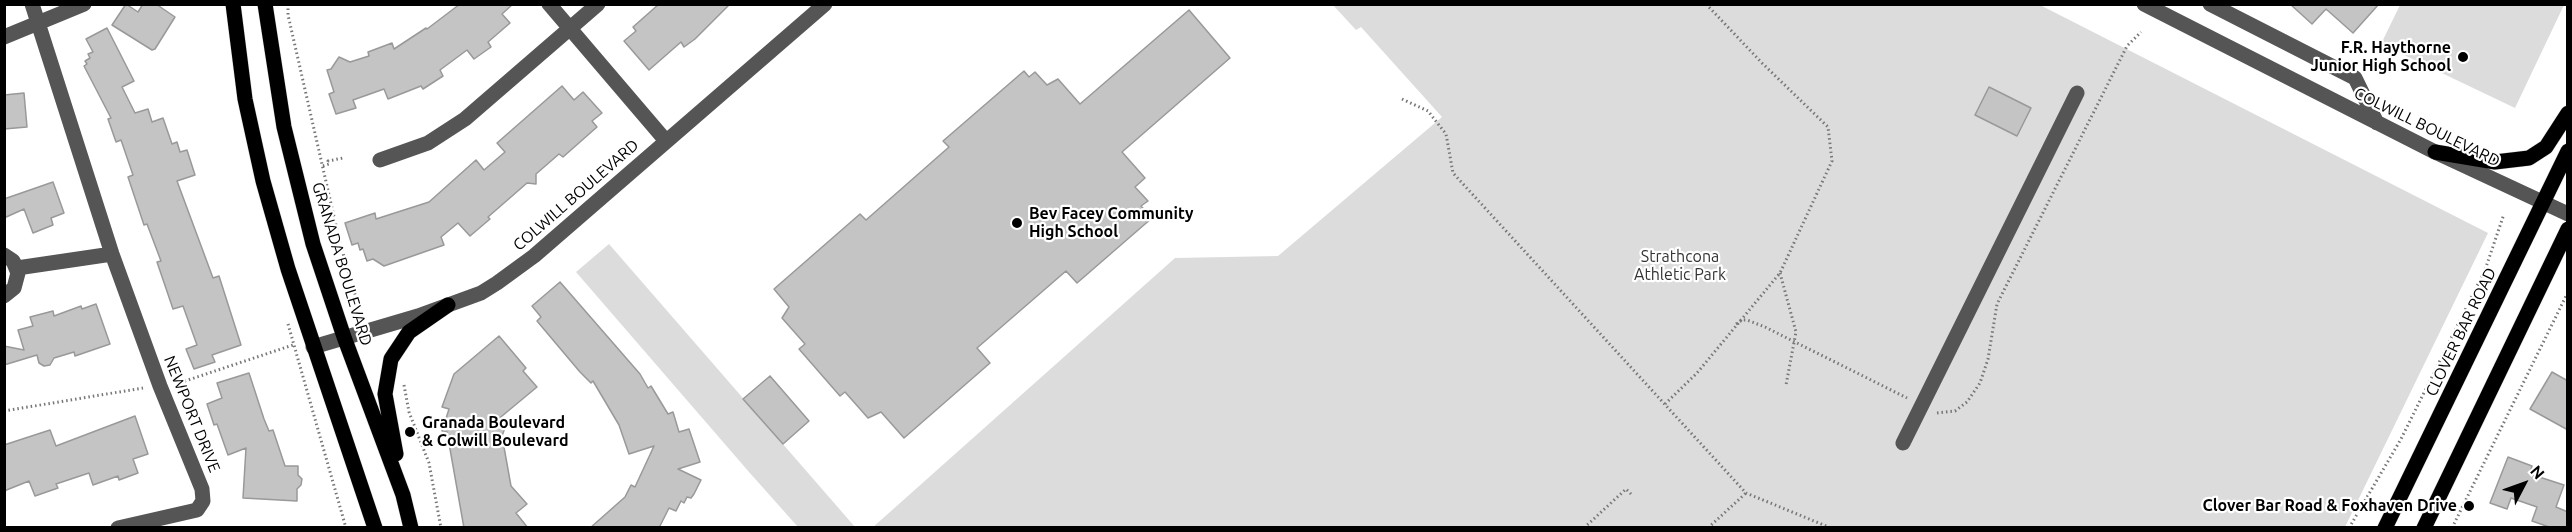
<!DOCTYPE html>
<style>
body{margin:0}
#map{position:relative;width:2572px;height:532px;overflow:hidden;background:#fff;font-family:Ubuntu,sans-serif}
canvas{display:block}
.frame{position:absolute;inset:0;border:6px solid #000;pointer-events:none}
.north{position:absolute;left:2494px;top:454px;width:60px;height:60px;-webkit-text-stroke:4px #fff;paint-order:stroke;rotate:49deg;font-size:16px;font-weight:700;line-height:24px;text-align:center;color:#000}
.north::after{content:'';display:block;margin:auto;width:21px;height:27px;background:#000;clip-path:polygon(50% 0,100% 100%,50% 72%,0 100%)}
</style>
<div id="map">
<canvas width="2572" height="532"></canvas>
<div class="frame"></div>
<div class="north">N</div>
</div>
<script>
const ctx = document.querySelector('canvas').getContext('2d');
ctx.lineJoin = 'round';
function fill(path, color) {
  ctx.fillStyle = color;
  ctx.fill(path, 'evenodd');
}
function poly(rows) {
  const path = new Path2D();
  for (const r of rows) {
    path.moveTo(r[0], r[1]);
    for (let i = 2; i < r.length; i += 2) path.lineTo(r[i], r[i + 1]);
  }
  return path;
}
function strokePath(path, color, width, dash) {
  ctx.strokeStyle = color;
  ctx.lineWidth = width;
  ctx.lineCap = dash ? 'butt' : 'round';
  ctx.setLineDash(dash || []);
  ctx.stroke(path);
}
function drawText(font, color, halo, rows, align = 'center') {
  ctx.font = font + ' Ubuntu,sans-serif';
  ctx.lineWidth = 4.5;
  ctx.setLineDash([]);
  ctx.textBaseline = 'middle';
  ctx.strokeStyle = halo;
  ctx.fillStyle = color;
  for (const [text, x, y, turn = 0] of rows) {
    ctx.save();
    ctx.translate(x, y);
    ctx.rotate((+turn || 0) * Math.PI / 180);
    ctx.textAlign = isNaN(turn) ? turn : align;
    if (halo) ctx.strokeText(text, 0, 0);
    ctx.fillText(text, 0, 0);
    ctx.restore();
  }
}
fill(poly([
 [1333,5,2040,5,2488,233,2345,527,872,528,1175,258,1278,256,1442,117,1361,27,1356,30],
 [2400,5,2400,4,2564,5,2515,108,2381,44],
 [609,244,855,527,798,527,749,472,576,272]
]), '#dcdcdc');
const building = poly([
 [126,4,138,12,143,4,156,4,175,17,155,49,152,50,112,25,126,4],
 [460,4,513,4,502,14,510,23,488,42,491,47,474,59,467,50,440,70,443,76,423,89,421,86,388,99,384,89,353,100,356,108,336,114,329,94,334,92,327,70,331,69,339,57,350,62,369,56,368,52,392,43,394,49,426,28,427,29,460,4],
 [659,4,730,4,695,39,684,47,681,42,649,70,624,41,636,31,633,27,659,4],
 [2290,4,2379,4,2353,33,2326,9,2312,24,2290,4],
 [1189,10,1230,58,1122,152,1145,178,1135,187,1148,201,1141,206,1152,218,1077,283,1066,271,977,348,990,363,904,438,881,412,868,418,845,392,840,396,799,349,805,344,782,318,789,307,774,289,860,214,866,220,949,147,943,141,1024,71,1029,77,1035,72,1047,85,1058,79,1080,104,1189,10],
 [107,28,134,81,122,87,135,113,148,109,152,122,163,118,172,144,177,142,180,152,187,150,195,175,177,181,213,278,219,276,241,345,212,355,215,362,194,369,186,349,197,345,183,306,173,309,157,262,161,261,147,224,144,225,128,177,133,175,121,140,116,142,108,119,111,118,84,66,87,64,85,61,90,58,88,54,93,52,86,39,107,28],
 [562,86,574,100,583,92,602,113,592,121,597,127,563,157,559,154,536,174,536,184,527,183,488,217,490,219,470,236,458,223,441,237,444,245,384,266,373,259,367,261,363,249,360,250,358,243,352,245,345,223,375,213,376,219,429,202,476,160,484,170,505,152,497,143,562,86],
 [1989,87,2031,108,2017,136,1975,115,1989,87],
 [24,93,27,127,4,129,4,95,24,93],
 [53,182,64,213,51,218,53,225,33,233,24,209,4,218,4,199,53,182],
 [560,282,640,374,648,388,651,386,668,414,673,412,679,432,689,429,700,462,678,469,701,480,694,494,691,498,687,497,684,503,681,501,676,511,669,508,659,528,590,528,625,497,631,485,635,487,654,446,629,454,619,425,593,381,591,383,580,372,537,321,541,317,532,306,560,282],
 [96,304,110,344,75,356,74,352,54,358,50,365,44,366,39,363,37,355,4,365,4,346,24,350,18,330,33,326,30,317,53,311,54,316,81,306,82,309,96,304],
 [499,336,526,368,523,371,537,387,496,421,506,425,502,436,511,486,527,504,516,513,528,528,464,528,447,432,442,431,449,409,442,407,454,374,499,336],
 [2552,372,2568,381,2568,430,2530,409,2552,372],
 [249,373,264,419,269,431,273,430,285,466,298,466,298,475,302,479,301,485,297,489,297,501,243,498,246,448,228,455,217,424,214,425,207,404,222,398,217,383,249,373],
 [770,376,809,421,783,444,743,399,770,376],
 [135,416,148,454,133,459,138,473,119,480,118,476,93,485,89,473,56,484,58,488,35,496,29,481,4,491,4,445,50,430,56,446,135,416],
 [2508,457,2532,466,2530,474,2564,485,2556,507,2568,512,2568,528,2552,528,2532,521,2537,507,2511,498,2507,509,2490,503,2508,457]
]);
fill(building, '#c4c4c4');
strokePath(building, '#999', 1.5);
const major = poly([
 [233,4,245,99,263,181,288,269,375,528],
 [265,4,284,127,313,244,344,337,403,495,411,528],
 [2435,152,2495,162,2529,158,2546,147,2568,113],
 [396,454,385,394,391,359,409,332,448,305],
 [2385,528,2568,151],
 [2424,528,2568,229]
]);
strokePath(major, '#dbdbdb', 16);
strokePath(poly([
 [288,4,288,15,340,243,357,301],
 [1402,99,1428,111,1446,134,1453,173,1746,493,1831,528],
 [323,166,329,164,328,161,343,158],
 [1780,273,1796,332,1786,385],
 [288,324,346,528],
 [1736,324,1742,320,1747,320,1765,327,1907,398],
 [176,384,293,345],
 [404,385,409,412,429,463,441,528],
 [1665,404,1697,373,1780,273,1832,161,1828,127,1762,63,1706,4],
 [4,411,143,388],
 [1937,413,1955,411,1967,402,1980,383,1988,359,1997,304,2127,46,2141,32],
 [1584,528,1626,489,1631,494],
 [1708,528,1746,493],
 [2349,528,2401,439,2485,270,2504,214],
 [2452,528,2568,292]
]), '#777', 3, [1.5, 3]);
strokePath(poly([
 [32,4,112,254,160,386,202,489,203,501,197,510,118,528],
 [549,4,666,141],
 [2144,4,2435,152,2568,214],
 [2210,4,2355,78,2377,123],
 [4,37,84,4],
 [380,160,428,143,465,119,598,4],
 [4,255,13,261,18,273,14,288,4,296],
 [17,268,112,254],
 [313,347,418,316,481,293,497,283,534,256,825,4],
 [1903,443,2077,93]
]), '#555', 15);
strokePath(major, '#000', 15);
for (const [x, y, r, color] of [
 [2463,57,6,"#000"],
 [1017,223,6,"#000"],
 [410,432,6,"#000"],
 [2469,506,6,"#000"]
]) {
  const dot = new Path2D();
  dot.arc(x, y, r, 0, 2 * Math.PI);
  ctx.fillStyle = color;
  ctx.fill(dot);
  strokePath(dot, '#fff', 2);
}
drawText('bold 16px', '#000', '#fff', [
 ["F.R. Haythorne",2451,48],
 ["Junior High School",2451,66],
 ["Bev Facey Community",1029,214,"left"],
 ["High School",1029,232,"left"],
 ["Granada Boulevard",422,423,"left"],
 ["& Colwill Boulevard",422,441,"left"],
 ["Clover Bar Road & Foxhaven Drive",2457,506]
], 'right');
drawText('16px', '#000', '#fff', [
 ["COLWILL BOULEVARD",2427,127,26],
 ["COLWILL BOULEVARD",576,195,-41],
 ["GRANADA BOULEVARD",342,264,73],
 ["CLOVER BAR ROAD",2461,332,-64],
 ["NEWPORT DRIVE",192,414,68]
]);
drawText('16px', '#333', '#fff', [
 ["Strathcona",1680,257],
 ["Athletic Park",1680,275]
]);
</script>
